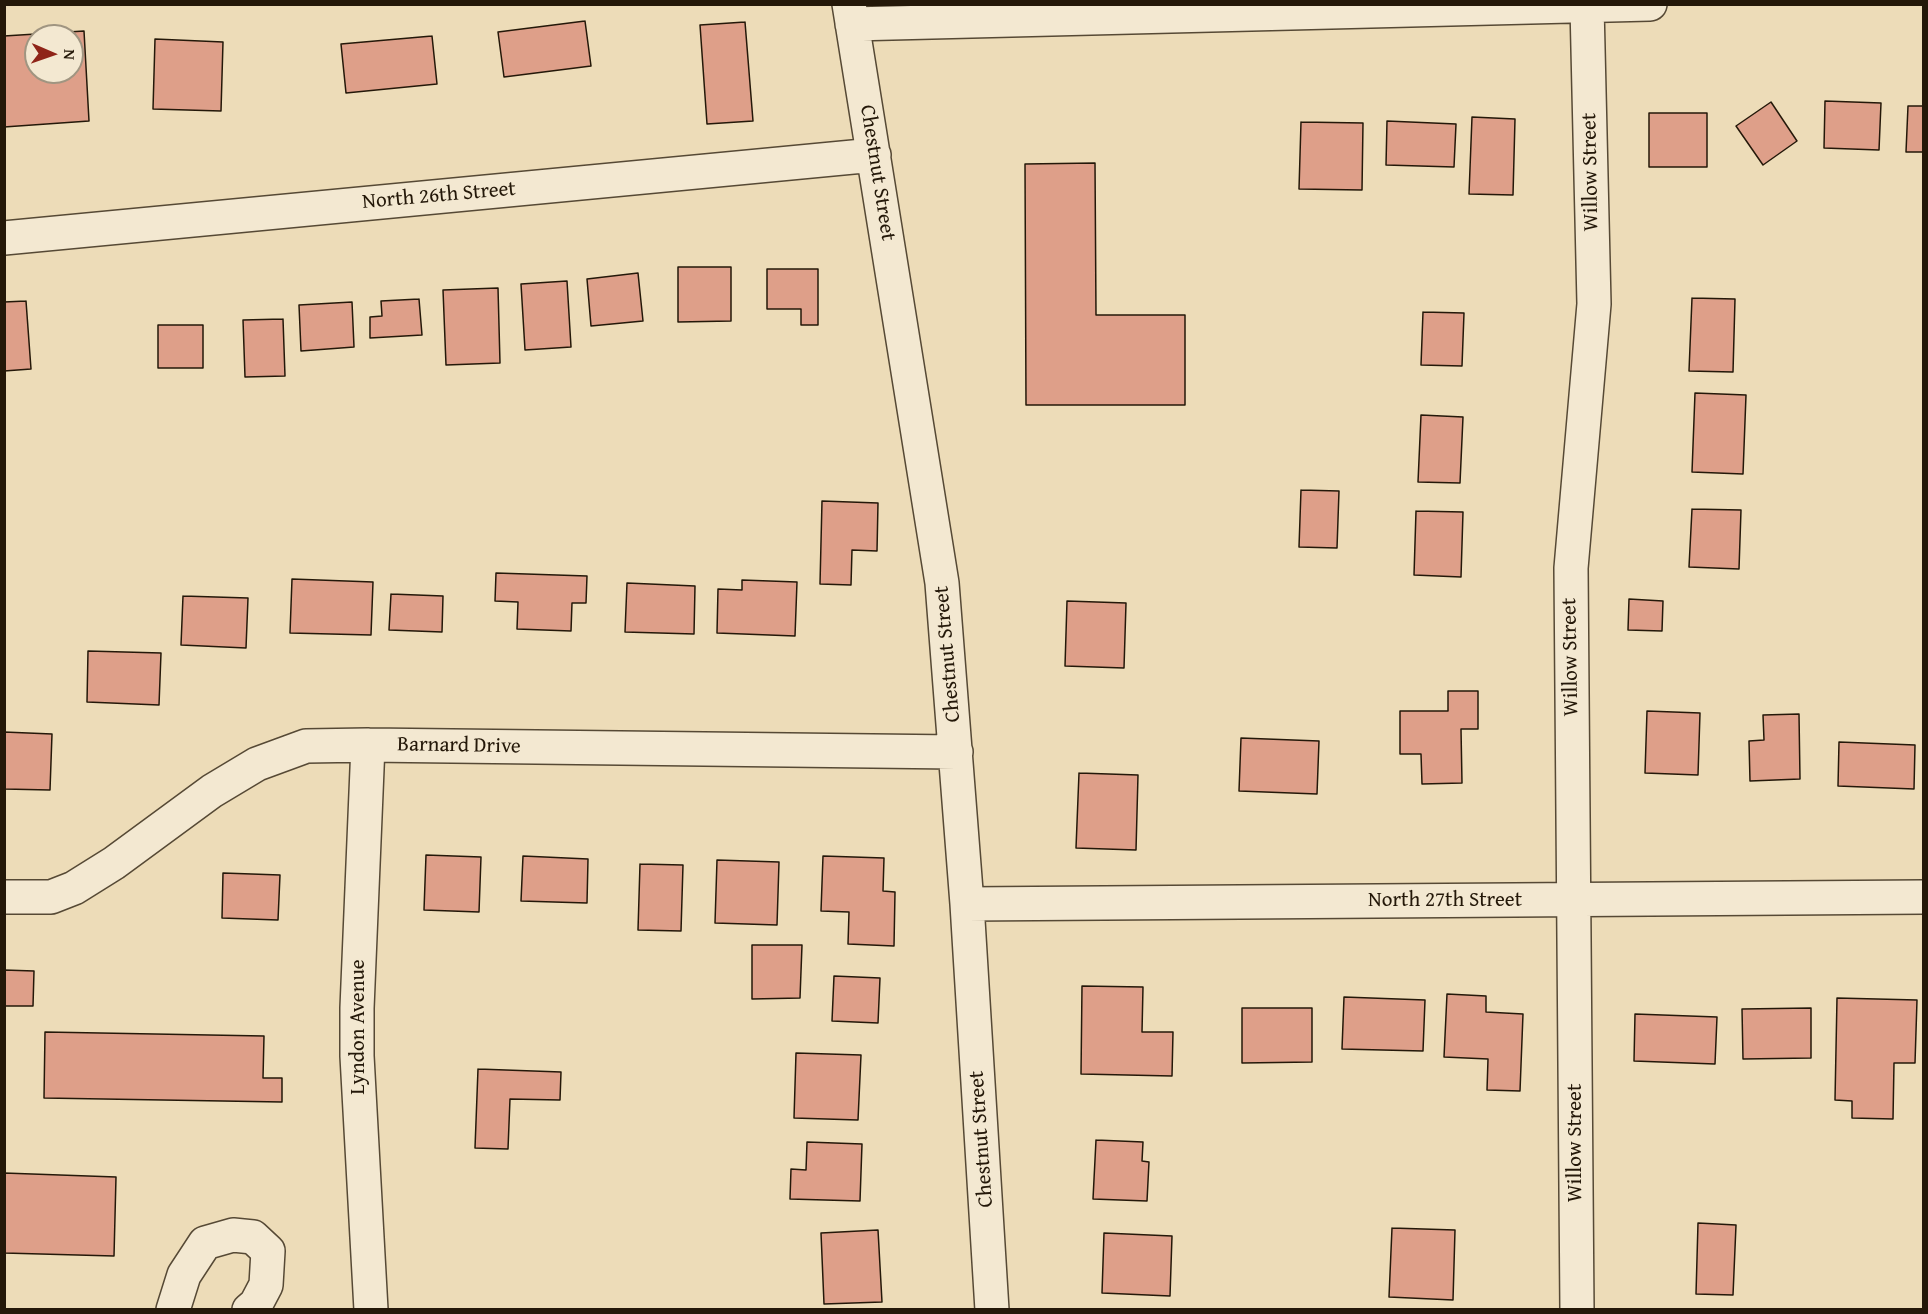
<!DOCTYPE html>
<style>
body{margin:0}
#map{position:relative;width:1928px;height:1314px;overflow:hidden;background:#eddcb8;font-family:"Gentium Book Plus",serif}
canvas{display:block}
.frame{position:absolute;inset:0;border:6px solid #241809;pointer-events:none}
.north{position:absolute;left:24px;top:24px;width:60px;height:60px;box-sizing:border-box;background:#f3e8d1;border:2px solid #a09581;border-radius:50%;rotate:92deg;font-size:16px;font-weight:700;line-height:24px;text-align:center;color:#241809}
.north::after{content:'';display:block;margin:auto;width:21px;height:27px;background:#8f2418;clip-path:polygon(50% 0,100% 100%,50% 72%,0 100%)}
</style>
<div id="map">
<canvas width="1928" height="1314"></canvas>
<div class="frame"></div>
<div class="north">N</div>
</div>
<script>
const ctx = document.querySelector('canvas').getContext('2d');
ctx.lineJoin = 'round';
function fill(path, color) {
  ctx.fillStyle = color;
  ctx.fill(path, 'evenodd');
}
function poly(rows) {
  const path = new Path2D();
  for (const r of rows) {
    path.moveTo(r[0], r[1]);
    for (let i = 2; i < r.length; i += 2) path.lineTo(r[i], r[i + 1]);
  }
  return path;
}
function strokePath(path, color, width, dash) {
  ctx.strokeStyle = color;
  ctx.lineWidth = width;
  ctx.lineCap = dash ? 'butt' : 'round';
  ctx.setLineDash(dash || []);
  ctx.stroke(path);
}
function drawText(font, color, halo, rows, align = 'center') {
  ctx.font = font + ' "Gentium Book Plus",serif';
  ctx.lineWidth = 6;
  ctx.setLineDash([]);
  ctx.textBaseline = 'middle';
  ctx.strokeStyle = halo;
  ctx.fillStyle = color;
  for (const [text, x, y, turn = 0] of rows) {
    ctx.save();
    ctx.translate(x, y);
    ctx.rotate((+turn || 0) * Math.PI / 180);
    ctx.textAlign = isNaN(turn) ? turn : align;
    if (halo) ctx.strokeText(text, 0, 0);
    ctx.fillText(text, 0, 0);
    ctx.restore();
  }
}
const building = poly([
 [585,21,591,66,504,77,498,32,585,21],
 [745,22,753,121,707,124,700,25,745,22],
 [84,31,89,121,4,127,4,36,84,31],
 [36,36,72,36,72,72,36,72,36,36],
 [432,36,437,84,346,93,341,44,432,36],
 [155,39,223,42,221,111,153,109,155,39],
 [1825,101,1881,103,1879,150,1824,148,1825,101],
 [1771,102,1797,141,1763,165,1736,126,1771,102],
 [1908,106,1924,106,1924,152,1906,152,1908,106],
 [1649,113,1707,113,1707,167,1649,167,1649,113],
 [1472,117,1515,119,1513,195,1469,194,1472,117],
 [1387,121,1456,124,1454,167,1386,165,1387,121],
 [1301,122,1363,123,1362,190,1299,189,1301,122],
 [1095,163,1096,315,1185,315,1185,405,1026,405,1025,164,1095,163],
 [678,267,731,267,731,321,678,322,678,267],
 [767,269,818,269,818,325,801,325,801,309,767,309,767,269],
 [638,273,643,321,591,326,587,279,638,273],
 [567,281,571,347,525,350,521,284,567,281],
 [498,288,500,363,446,365,443,290,498,288],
 [1692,298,1735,299,1733,372,1689,371,1692,298],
 [419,299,422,335,370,338,370,317,382,316,381,301,419,299],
 [26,301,31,369,4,371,4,302,26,301],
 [352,302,354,347,301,351,299,305,352,302],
 [1423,312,1464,313,1462,366,1421,365,1423,312],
 [283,319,285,376,245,377,243,320,283,319],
 [158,325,203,325,203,368,158,368,158,325],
 [1695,393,1746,395,1743,474,1692,472,1695,393],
 [1421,415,1463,417,1460,483,1418,482,1421,415],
 [1301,490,1339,491,1337,548,1299,547,1301,490],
 [822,501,878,503,877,551,852,550,851,585,820,584,822,501],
 [1692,509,1741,510,1739,569,1689,567,1692,509],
 [1416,511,1463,512,1461,577,1414,575,1416,511],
 [496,573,587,576,586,603,572,603,571,631,517,629,518,602,495,601,496,573],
 [292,579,373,582,371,635,290,633,292,579],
 [742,580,797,582,795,636,717,633,718,589,742,590,742,580],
 [627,583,695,586,694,634,625,632,627,583],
 [391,594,443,596,442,632,389,630,391,594],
 [183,596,248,598,246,648,181,645,183,596],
 [1629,599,1663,601,1662,631,1628,630,1629,599],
 [1067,601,1126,603,1124,668,1065,666,1067,601],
 [88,651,161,653,159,705,87,702,88,651],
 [1448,691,1478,691,1478,729,1461,729,1462,783,1422,784,1421,754,1400,754,1400,711,1448,711,1448,691],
 [1647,711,1700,713,1698,775,1645,773,1647,711],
 [1799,714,1800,779,1750,781,1749,741,1764,740,1763,715,1799,714],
 [4,732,52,734,50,790,4,789,4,732],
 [1241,738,1319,741,1317,794,1239,791,1241,738],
 [1839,742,1915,745,1914,789,1838,786,1839,742],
 [1079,773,1138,775,1136,850,1076,848,1079,773],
 [426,855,481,857,479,912,424,910,426,855],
 [523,856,588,859,587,903,521,901,523,856],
 [823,856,884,858,883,891,895,892,894,946,848,944,849,912,821,911,823,856],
 [717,860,779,862,777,925,715,923,717,860],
 [640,864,683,865,681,931,638,930,640,864],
 [223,873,280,875,278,920,222,918,223,873],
 [752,945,802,945,800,998,752,999,752,945],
 [4,970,34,971,33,1006,4,1006,4,970],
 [834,976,880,978,878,1023,832,1021,834,976],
 [1082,986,1143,987,1142,1032,1173,1032,1172,1076,1081,1074,1082,986],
 [1447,994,1486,996,1486,1012,1523,1014,1520,1091,1487,1090,1488,1059,1444,1057,1447,994],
 [1344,997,1425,1000,1423,1051,1342,1049,1344,997],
 [1837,998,1917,1000,1915,1063,1894,1063,1893,1119,1852,1118,1852,1101,1835,1100,1837,998],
 [1242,1008,1312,1008,1312,1062,1242,1063,1242,1008],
 [1811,1008,1811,1058,1743,1059,1742,1009,1811,1008],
 [1635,1014,1717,1017,1715,1064,1634,1061,1635,1014],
 [45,1032,264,1036,263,1078,282,1078,282,1102,44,1098,45,1032],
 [796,1053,861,1055,858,1120,794,1118,796,1053],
 [478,1069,561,1072,560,1100,510,1099,508,1149,475,1148,478,1069],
 [1096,1140,1143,1142,1142,1161,1149,1162,1147,1201,1093,1199,1096,1140],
 [807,1142,862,1144,860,1201,790,1199,791,1169,806,1170,807,1142],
 [4,1173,116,1177,114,1256,4,1253,4,1173],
 [1698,1223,1736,1225,1733,1295,1696,1294,1698,1223],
 [1392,1228,1455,1230,1453,1300,1389,1297,1392,1228],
 [878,1230,882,1302,824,1304,821,1233,878,1230],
 [1104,1233,1172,1236,1170,1296,1102,1293,1104,1233]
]);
fill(building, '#de9f89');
strokePath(building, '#241809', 1.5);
const minor = poly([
 [849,4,942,583,967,904,992,1310],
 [852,24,1650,4],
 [4,238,874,155],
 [368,745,357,1008,357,1056,371,1310],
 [4,897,51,897,74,888,114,863,212,791,257,764,306,746,368,745,956,752],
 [967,904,1924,897],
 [173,1310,184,1275,205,1243,233,1235,253,1237,268,1251,266,1285,256,1304,249,1310],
 [1577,1310,1571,568,1594,304,1587,6]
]);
strokePath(minor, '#564935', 36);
strokePath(minor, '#f3e8d1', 33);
drawText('21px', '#241809', '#f3e8d1', [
 ["Willow Street",1591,172,-91],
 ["Chestnut Street",877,173,81],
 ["North 26th Street",439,196,-5],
 ["Chestnut Street",948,654,-95],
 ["Willow Street",1571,657,-91],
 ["Barnard Drive",459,746,1],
 ["North 27th Street",1445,901],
 ["Lyndon Avenue",359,1027,-90],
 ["Chestnut Street",982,1139,-94],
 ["Willow Street",1576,1143,-90]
]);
</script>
